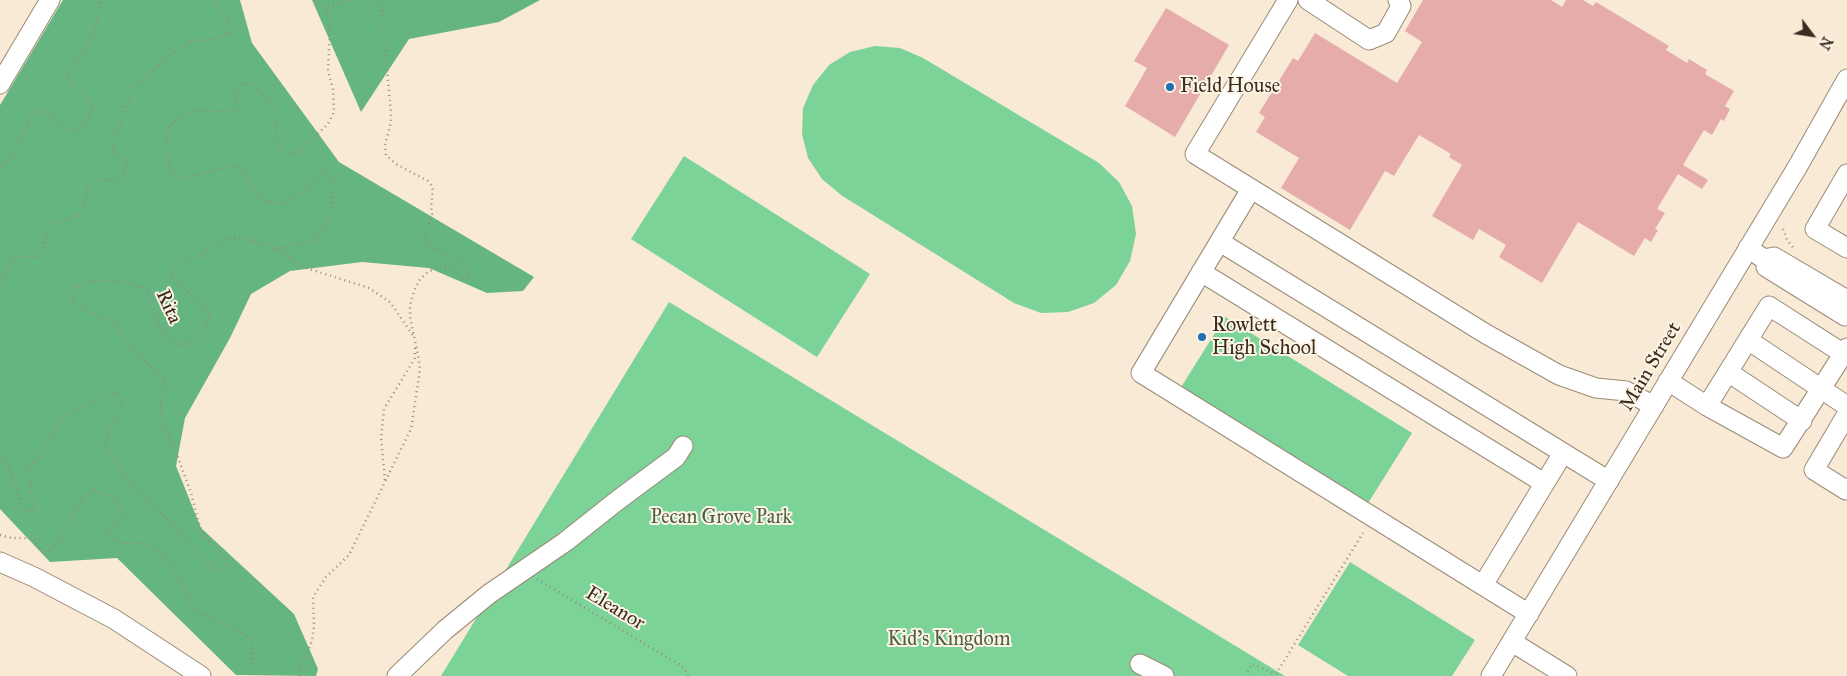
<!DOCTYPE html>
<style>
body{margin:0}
#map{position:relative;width:1847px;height:676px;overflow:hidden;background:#f8ead4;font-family:"IM FELL Great Primer",serif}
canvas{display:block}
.north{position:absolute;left:1787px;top:10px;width:50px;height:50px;-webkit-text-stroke:4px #fcf5e5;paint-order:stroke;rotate:121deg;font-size:14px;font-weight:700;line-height:20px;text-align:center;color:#3b2a1e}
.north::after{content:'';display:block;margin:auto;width:18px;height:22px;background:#3b2a1e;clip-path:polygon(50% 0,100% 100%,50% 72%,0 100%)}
</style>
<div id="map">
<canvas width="1847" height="676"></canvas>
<div class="north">N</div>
</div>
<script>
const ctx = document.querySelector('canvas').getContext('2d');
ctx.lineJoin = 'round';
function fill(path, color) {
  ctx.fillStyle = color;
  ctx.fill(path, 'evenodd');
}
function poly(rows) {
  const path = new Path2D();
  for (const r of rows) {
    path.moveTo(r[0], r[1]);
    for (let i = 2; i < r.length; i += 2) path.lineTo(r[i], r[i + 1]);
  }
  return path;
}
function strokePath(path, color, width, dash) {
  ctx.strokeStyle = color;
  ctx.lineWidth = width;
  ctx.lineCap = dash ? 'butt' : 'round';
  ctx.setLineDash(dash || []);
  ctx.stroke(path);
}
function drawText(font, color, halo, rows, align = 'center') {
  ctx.font = font + ' "IM FELL Great Primer",serif';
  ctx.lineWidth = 4;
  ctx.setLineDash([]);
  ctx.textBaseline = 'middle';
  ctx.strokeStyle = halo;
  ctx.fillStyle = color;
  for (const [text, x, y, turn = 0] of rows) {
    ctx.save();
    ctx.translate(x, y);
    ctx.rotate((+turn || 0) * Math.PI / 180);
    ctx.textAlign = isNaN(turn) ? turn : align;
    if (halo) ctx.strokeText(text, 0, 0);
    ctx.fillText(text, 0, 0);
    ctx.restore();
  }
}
fill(poly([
 [875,46,900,48,923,58,1099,163,1119,182,1132,206,1136,234,1130,261,1116,285,1094,303,1068,312,1041,313,1014,303,841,195,822,179,808,158,802,134,803,108,813,85,829,65,850,52],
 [684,156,870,274,817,357,631,239],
 [669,302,1285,676,441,676],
 [1225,317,1412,433,1360,516,1173,400],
 [1350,562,1475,640,1452,676,1348,676,1298,645]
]), '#7bd398');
fill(poly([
 [63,0,240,0,252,43,339,162,534,277,523,291,487,293,429,268,362,262,290,271,251,294,230,338,185,418,176,466,201,528,294,614,318,669,316,676,236,675,117,558,50,562,0,509,0,105],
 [312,0,540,0,499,22,409,39,361,112]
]), '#64b580');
fill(poly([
 [1423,0,1551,0,1562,7,1566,0,1583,0,1593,6,1596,2,1669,46,1666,50,1687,63,1689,59,1707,70,1705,74,1734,91,1725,106,1730,109,1724,121,1721,119,1712,135,1704,130,1683,165,1708,180,1702,189,1678,174,1657,209,1665,213,1655,229,1658,230,1651,242,1645,238,1634,256,1578,222,1542,283,1499,257,1506,245,1479,229,1473,240,1432,216,1462,165,1449,157,1451,154,1419,135,1394,176,1385,171,1350,230,1281,188,1299,158,1256,132,1265,117,1259,113,1293,58,1298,61,1315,33,1397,83,1422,42,1405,31],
 [1166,8,1229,45,1175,137,1125,106,1147,68,1134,61]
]), '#e6acaa');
const minor = poly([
 [1288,0,1195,154,1486,334,1559,375,1596,388,1626,391,1654,406],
 [1308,0,1369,40,1386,33,1401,6,1398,0],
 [0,84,50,0],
 [1847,174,1815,229,1847,248],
 [1251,189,1141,373,1529,614],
 [1220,242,1609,481],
 [1748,248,1764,259,1774,257,1847,300],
 [1766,267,1845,316,1847,315],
 [1201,272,1544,483],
 [1748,340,1847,406],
 [1728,372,1802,421],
 [1668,381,1707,406,1783,448,1847,348],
 [1707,406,1769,306,1844,354],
 [1847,414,1814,470,1846,490,1847,488],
 [0,562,34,577,114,619,201,676],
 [1483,585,1563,453],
 [1512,642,1567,676],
 [1140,664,1164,676],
 [397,676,445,630,489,594,565,542,618,500,676,457,683,446],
 [1491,676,1798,166,1847,79]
]);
strokePath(minor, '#9a8a79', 21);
strokePath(poly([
 [314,0,326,8],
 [333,0,338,3],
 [0,167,9,160,25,133,31,116,40,109,48,112,58,126,66,132,75,130,88,121,93,107,91,103,73,86,69,79,69,73,70,66,73,62,93,37,102,0],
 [1783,229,1787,240,1795,250],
 [277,249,303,267,369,288,390,302,414,337],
 [0,285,10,263,15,258,23,256,36,257,41,255,48,227,53,222,66,220,79,215,85,204,87,187,100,180,115,180,123,177,125,174,126,158,117,155,112,149,133,87,179,48,192,41,214,39,230,32,229,23,224,12,214,0],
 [0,459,9,467,22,507,25,510,31,511,34,508,33,503,28,473,30,467,41,456,58,425,66,416,111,394,117,394,121,397,123,404,121,411,108,430,105,446,136,491,174,525,199,556,214,569,222,570,226,568,227,564,226,559,207,539,200,527,191,493,183,471,171,439,162,422,160,410,161,400,166,388,165,379,135,353,128,341,112,323,73,302,71,295,75,288,86,283,105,280,144,287,148,292,149,302,160,328,172,343,182,345,199,337,206,326,209,317,208,310,201,303,173,278,172,272,175,266,198,256,225,240,232,238,243,238,277,249,309,242,319,236,330,214,333,202,332,183,328,174,324,171,320,172,309,186,299,194,285,202,275,204,266,201,259,194,247,177,234,165,180,179,175,175,170,167,166,140,167,131,173,121,192,112,203,110,231,112,235,109,235,96,240,86,245,83,251,85,259,90,271,106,275,115,277,137,280,147,285,153,289,154,300,151,328,124,334,112,333,89,328,71,330,26,326,8,335,4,352,0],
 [385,480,381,438,384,409,415,358,415,345],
 [0,535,12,538,32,538,36,540,42,551,47,552,51,551,61,536,83,498,89,492,95,490,110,496,118,502,125,515,110,526,108,530,112,538,120,543,140,543,155,548,164,557,175,571,192,607,200,613,236,628,249,638,253,647,250,676],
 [537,579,680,665,687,672,688,676],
 [1248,672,1252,664,1276,674,1363,533],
 [299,676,300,668,312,641,314,626,313,597,326,577,349,555,411,429,420,370,418,355,410,317,410,305,414,291,420,279,428,272,437,268,447,267,463,278,467,277,469,274,465,264,457,258,427,246,425,240,432,214,431,206,433,191,432,186,428,181,396,164,386,155,385,145,391,122,391,113,384,37,383,14,380,5,373,0]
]), '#9a8a79', 2.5, [1, 4]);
strokePath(minor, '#fff', 19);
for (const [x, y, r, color] of [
 [1170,87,5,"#1f6fb2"],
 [1202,337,5,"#1f6fb2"]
]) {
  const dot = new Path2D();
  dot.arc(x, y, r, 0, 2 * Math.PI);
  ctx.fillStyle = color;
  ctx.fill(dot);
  strokePath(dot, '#fcf5e5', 2);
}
drawText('20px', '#3b2a1e', '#fcf5e5', [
 ["Field House",1180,87],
 ["Rowlett",1212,326],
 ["High School",1212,349]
], 'left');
drawText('20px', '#3b2a1e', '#fcf5e5', [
 ["Rita",168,307,66],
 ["Main Street",1651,367,-59],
 ["Eleanor",615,609,31]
]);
drawText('20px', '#4e5d43', '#fcf5e5', [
 ["Pecan Grove Park",721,518],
 ["Kid's Kingdom",949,640]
]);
</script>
